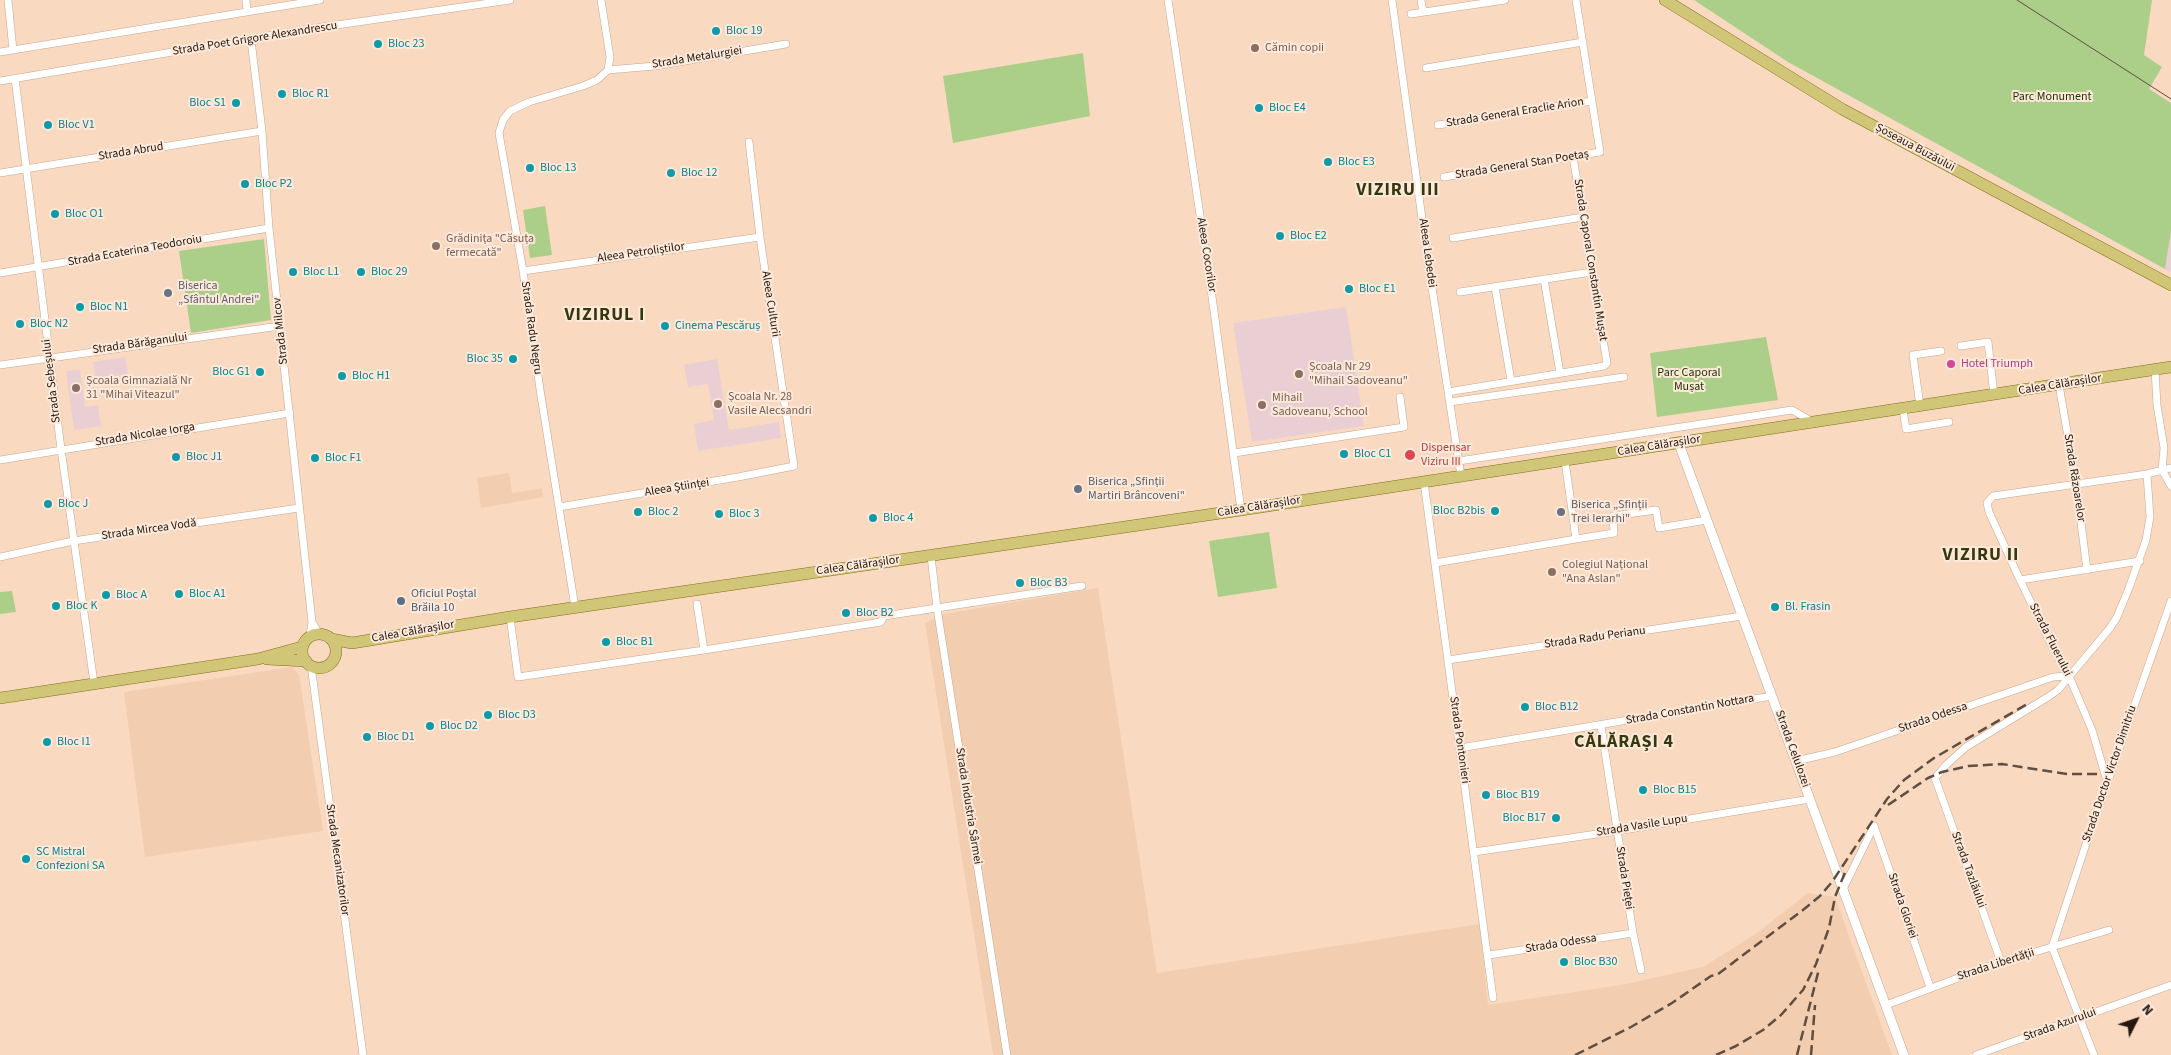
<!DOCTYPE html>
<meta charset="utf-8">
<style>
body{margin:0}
#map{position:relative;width:2171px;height:1055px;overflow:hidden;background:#fad9c1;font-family:"Source Sans 3",sans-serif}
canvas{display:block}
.north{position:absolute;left:2111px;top:995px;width:50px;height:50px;-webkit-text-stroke:4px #fde9da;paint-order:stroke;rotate:49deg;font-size:14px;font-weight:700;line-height:20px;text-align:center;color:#24180f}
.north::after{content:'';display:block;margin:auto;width:18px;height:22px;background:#24180f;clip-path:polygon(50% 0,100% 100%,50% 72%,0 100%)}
</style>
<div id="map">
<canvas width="2171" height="1055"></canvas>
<div class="north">N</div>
</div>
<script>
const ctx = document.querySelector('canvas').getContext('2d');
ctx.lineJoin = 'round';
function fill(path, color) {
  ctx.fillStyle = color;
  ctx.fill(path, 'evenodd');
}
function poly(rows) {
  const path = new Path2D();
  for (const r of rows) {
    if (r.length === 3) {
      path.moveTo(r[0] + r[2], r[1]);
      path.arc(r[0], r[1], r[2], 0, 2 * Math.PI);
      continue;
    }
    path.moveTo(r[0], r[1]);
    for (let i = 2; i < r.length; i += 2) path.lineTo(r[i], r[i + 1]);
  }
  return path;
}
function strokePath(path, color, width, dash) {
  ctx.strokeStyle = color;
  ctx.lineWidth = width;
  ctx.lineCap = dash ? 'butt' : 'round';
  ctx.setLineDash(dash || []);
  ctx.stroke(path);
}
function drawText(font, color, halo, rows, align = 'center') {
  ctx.font = font + ' "Source Sans 3",sans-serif';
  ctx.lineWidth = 4;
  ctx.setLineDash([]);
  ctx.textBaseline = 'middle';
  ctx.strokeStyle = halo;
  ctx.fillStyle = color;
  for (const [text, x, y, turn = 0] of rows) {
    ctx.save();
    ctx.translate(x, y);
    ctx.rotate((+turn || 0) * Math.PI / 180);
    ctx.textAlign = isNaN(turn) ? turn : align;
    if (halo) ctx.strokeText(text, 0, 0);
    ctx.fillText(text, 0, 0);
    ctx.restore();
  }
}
fill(poly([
 [509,473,512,493,542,488,543,497,481,508,477,478],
 [1098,588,1157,973,1480,924,1488,1005,1621,985,1703,967,1757,933,1808,893,1835,897,1892,1055,993,1055,925,623,944,614],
 [292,667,299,675,323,831,145,857,124,692]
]), '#f3cdaf');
fill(poly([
 [2171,231,2171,272,2165,269],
 [1346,307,1364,426,1252,442,1233,323],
 [125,357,128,374,96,379,93,362],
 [717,359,729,430,779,422,781,438,698,451,694,424,714,420,708,384,688,387,684,365],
 [80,370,85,407,98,405,101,426,74,430,66,371]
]), '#e9cfd3');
fill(poly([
 [1694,0,2152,0,2144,55,2162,67,2149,89,2171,103,2171,231,2165,269,1788,62],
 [1083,53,1090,116,953,143,943,76],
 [545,206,552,255,530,258,523,210],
 [264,239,271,320,191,333,179,251],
 [1766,337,1778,400,1657,417,1650,353],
 [1269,532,1277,588,1218,597,1209,541],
 [12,591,16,612,0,614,0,592]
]), '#abcf89');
const minor = poly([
 [8,0,13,50],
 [246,0,247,11],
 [1168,0,1211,289,1241,510],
 [1392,0,1427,255,1461,476],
 [1421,0,1423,12],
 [1411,14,1505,0],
 [251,40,262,131,269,228,312,622,310,636],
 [0,52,320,0],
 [1426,68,1583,42],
 [608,70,655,66,786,44],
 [15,78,61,449,94,683],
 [0,81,309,29,510,0],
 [1438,125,1592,101],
 [0,173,262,131],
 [1444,177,1600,152,1576,0],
 [1453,238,1583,217],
 [523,271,760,237],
 [0,273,269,228],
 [1544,279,1560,373],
 [1495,287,1511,381],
 [1460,292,1592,272],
 [1961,346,1988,342,1994,395],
 [0,365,280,326],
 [2155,369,2157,405,2164,448,2162,470,2171,486],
 [2059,385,2076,483,2087,570],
 [1448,392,1604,366,1607,363,1573,157],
 [1450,402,1624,377],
 [1920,406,1913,355,1941,351],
 [1903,409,1906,429,1949,422],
 [1234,453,1404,427,1400,397],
 [0,460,290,413],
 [1459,461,1792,410,1813,422],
 [1565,461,1576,539,1614,533,1613,516,1656,510,1659,528,1707,520],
 [1424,482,1493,998],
 [559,507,738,477,794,466,760,237,749,142],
 [931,556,937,608,1007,1055],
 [0,557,73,541,299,508],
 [1435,563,1576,539],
 [2020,580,2140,561],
 [697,604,704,650,881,622,884,616,1082,586],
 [575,607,541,396,523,271,499,133,503,120,510,111,529,102,583,86,597,80,608,70,610,57,601,0],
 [510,617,518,677,704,650],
 [312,622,319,634],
 [1448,660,1742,616],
 [311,665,363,1055],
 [1601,726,1633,933,1641,970],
 [1460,748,1772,696],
 [1796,761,1835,752,2053,677,2069,676],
 [2107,781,2092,730,2069,676,2051,644,2020,580,1989,512,1987,503,1993,496,2147,474,2171,468],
 [1874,826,1930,987],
 [1474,852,1617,831,1810,799],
 [1843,889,1874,826],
 [1489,955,1633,933],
 [2001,962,1935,778,1946,765,1966,747,2048,697,2058,690,2110,628,2117,617,2129,588,2146,540,2150,517,2147,474],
 [1886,1005,2001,962,2109,930],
 [1976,1055,2171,985],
 [2094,1055,2052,947,2089,835,2171,601]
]);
const tertiary = poly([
 [1679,444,1904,1055]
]);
const primary = poly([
 [1665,0,1842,109,2171,285],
 [319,651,17],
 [331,639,352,643,510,617,1241,510,2171,367],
 [267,659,306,661],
 [0,698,258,659,302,647]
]);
strokePath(minor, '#c5a68f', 8);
strokePath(tertiary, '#c5a68f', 10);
strokePath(primary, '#817017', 12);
strokePath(minor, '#fff', 7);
strokePath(tertiary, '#fff', 9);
strokePath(primary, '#d1c677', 11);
strokePath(poly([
 [2017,0,2171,99]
]), '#604e41', 1);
strokePath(poly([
 [1888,805,1928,778,1942,772,1968,766,2002,764,2067,774,2100,774],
 [1575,1055,1631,1027,1672,1003,1711,976,1718,974,1803,910,1820,896,1832,882,1887,799,1904,780,1934,758,2029,703],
 [1716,1055,1736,1046,1763,1030,1781,1015,1803,990,1816,964,1829,928,1835,897,1846,870],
 [1797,1055,1819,969],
 [1811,1055,1815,1005]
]), '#604e41', 2.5, [10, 5]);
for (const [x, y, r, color] of [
 [716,31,5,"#0f9aa8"],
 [378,44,5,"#0f9aa8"],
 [1255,48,5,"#8d6e63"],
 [282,94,5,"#0f9aa8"],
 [236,103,5,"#0f9aa8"],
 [1259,108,5,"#0f9aa8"],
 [48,125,5,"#0f9aa8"],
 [1328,162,5,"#0f9aa8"],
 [530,168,5,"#0f9aa8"],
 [671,173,5,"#0f9aa8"],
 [245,184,5,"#0f9aa8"],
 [55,214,5,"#0f9aa8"],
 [1280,236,5,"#0f9aa8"],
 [436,246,5,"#8d6e63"],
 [293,272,5,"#0f9aa8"],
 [361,272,5,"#0f9aa8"],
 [1349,289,5,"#0f9aa8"],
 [168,293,5,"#6b7280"],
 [80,307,5,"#0f9aa8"],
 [20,324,5,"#0f9aa8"],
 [665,326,5,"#0f9aa8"],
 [513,359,5,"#0f9aa8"],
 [1951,364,5,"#d1479c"],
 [260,372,5,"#0f9aa8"],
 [1299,374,5,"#8d6e63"],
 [342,376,5,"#0f9aa8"],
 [76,388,5,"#8d6e63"],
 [718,404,5,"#8d6e63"],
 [1262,405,5,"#8d6e63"],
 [1344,454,5,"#0f9aa8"],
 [1410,455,6,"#e0444e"],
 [176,457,5,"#0f9aa8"],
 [315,458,5,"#0f9aa8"],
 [1078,489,5,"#6b7280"],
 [48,504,5,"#0f9aa8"],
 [1495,511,5,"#0f9aa8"],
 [638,512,5,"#0f9aa8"],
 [1561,512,5,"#6b7280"],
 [719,514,5,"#0f9aa8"],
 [873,518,5,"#0f9aa8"],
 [1552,572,5,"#8d6e63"],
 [1020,583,5,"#0f9aa8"],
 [179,594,5,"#0f9aa8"],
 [106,595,5,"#0f9aa8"],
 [401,601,5,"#5c6f8a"],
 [56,606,5,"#0f9aa8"],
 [1775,607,5,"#0f9aa8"],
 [846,613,5,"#0f9aa8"],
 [606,642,5,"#0f9aa8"],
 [1525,707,5,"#0f9aa8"],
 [488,715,5,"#0f9aa8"],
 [430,726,5,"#0f9aa8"],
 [367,737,5,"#0f9aa8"],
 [47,742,5,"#0f9aa8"],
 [1643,790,5,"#0f9aa8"],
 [1486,795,5,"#0f9aa8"],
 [1556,818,5,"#0f9aa8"],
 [26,859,5,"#0f9aa8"],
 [1564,962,5,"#0f9aa8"]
]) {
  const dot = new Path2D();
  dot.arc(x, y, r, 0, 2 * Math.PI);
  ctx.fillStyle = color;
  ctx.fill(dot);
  strokePath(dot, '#fde9da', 2);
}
drawText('12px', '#0d838f', '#fde9da', [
 ["Bloc 19",726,31],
 ["Bloc 23",388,44],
 ["Bloc R1",292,94],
 ["Bloc S1",226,103,"right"],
 ["Bloc E4",1269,108],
 ["Bloc V1",58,125],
 ["Bloc E3",1338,162],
 ["Bloc 13",540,168],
 ["Bloc 12",681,173],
 ["Bloc P2",255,184],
 ["Bloc O1",65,214],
 ["Bloc E2",1290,236],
 ["Bloc L1",303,272],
 ["Bloc 29",371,272],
 ["Bloc E1",1359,289],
 ["Bloc N1",90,307],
 ["Bloc N2",30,324],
 ["Cinema Pescăruș",675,326],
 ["Bloc 35",503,359,"right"],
 ["Bloc G1",250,372,"right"],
 ["Bloc H1",352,376],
 ["Bloc C1",1354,454],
 ["Bloc J1",186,457],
 ["Bloc F1",325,458],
 ["Bloc J",58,504],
 ["Bloc B2bis",1485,511,"right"],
 ["Bloc 2",648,512],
 ["Bloc 3",729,514],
 ["Bloc 4",883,518],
 ["Bloc B3",1030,583],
 ["Bloc A1",189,594],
 ["Bloc A",116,595],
 ["Bloc K",66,606],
 ["Bl. Frasin",1785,607],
 ["Bloc B2",856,613],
 ["Bloc B1",616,642],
 ["Bloc B12",1535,707],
 ["Bloc D3",498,715],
 ["Bloc D2",440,726],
 ["Bloc D1",377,737],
 ["Bloc I1",57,742],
 ["Bloc B15",1653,790],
 ["Bloc B19",1496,795],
 ["Bloc B17",1546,818,"right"],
 ["SC Mistral",36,852],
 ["Confezioni SA",36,866],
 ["Bloc B30",1574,962]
], 'left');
drawText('12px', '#24180f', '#fde9da', [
 ["Strada Poet Grigore Alexandrescu",255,39,-9],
 ["Strada Metalurgiei",697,58,-9],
 ["Strada General Eraclie Arion",1515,113,-9],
 ["Șoseaua Buzăului",1915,148,28],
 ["Strada Abrud",131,152,-9],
 ["Strada General Stan Poetaș",1522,165,-9],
 ["Strada Ecaterina Teodoroiu",135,251,-10],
 ["Aleea Petroliștilor",641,253,-8],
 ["Aleea Lebedei",1427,253,82],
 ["Aleea Cocorilor",1206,255,81],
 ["Strada Caporal Constantin Mușat",1590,260,81],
 ["Aleea Culturii",770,304,81],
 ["Strada Radu Negru",531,328,82],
 ["Strada Milcov",281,331,-96],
 ["Strada Bărăganului",140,344,-8],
 ["Strada Sebeșului",52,381,-97],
 ["Calea Călărașilor",2060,385,-9],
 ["Strada Nicolae Iorga",145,435,-9],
 ["Calea Călărașilor",1659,446,-9],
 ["Strada Răzoarelor",2074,478,81],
 ["Aleea Științei",677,488,-9],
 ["Calea Călărașilor",1259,507,-9],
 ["Strada Mircea Vodă",149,530,-8],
 ["Calea Călărașilor",858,566,-8],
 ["Calea Călărașilor",413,632,-10],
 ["Strada Radu Perianu",1595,638,-8],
 ["Strada Fluerului",2050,640,63],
 ["Strada Constantin Nottara",1690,710,-10],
 ["Strada Odessa",1933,718,-19],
 ["Strada Pontonieri",1459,740,82],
 ["Strada Celulozei",1792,749,70],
 ["Strada Doctor Victor Dimitriu",2110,774,-71],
 ["Strada Industria Sârmei",968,806,81],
 ["Strada Vasile Lupu",1642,826,-9],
 ["Strada Mecanizatorilor",337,860,82],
 ["Strada Tazlăului",1968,870,70],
 ["Strada Pieței",1624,878,81],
 ["Strada Gloriei",1902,906,71],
 ["Strada Odessa",1561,944,-9],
 ["Strada Libertății",1996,965,-18],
 ["Strada Azurului",2060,1025,-20]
]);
drawText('12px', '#785e54', '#fde9da', [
 ["Cămin copii",1265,48],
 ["Grădinița \"Căsuța",446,239],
 ["fermecată\"",446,253],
 ["Școala Nr 29",1309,367],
 ["\"Mihail Sadoveanu\"",1309,381],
 ["Școala Gimnazială Nr",86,381],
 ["31 \"Mihai Viteazul\"",86,395],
 ["Școala Nr. 28",728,397],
 ["Vasile Alecsandri",728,411],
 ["Mihail",1272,398],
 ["Sadoveanu, School",1272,412],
 ["Colegiul Național",1562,565],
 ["\"Ana Aslan\"",1562,579]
], 'left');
drawText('12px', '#213703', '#fde9da', [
 ["Parc Monument",2052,97],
 ["Parc Caporal",1689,373],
 ["Mușat",1689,387]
]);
drawText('12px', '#5b616d', '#fde9da', [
 ["Biserica",178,286],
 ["„Sfântul Andrei\"",178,300],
 ["Biserica „Sfinții",1088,482],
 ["Martiri Brâncoveni\"",1088,496],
 ["Biserica „Sfinții",1571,505],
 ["Trei Ierarhi\"",1571,519]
], 'left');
drawText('12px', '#b23c85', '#fde9da', [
 ["Hotel Triumph",1961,364]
], 'left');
drawText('12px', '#be3a42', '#fde9da', [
 ["Dispensar",1421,448],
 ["Viziru III",1421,462]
], 'left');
drawText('12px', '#4e5e75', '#fde9da', [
 ["Oficiul Poștal",411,594],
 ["Brăila 10",411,608]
], 'left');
ctx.letterSpacing = '1px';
drawText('bold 18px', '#35380f', '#fde9da', [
 ["VIZIRU III",1398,191],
 ["VIZIRUL I",605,316],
 ["VIZIRU II",1981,556],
 ["CĂLĂRAȘI 4",1624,743]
]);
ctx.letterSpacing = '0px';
</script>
